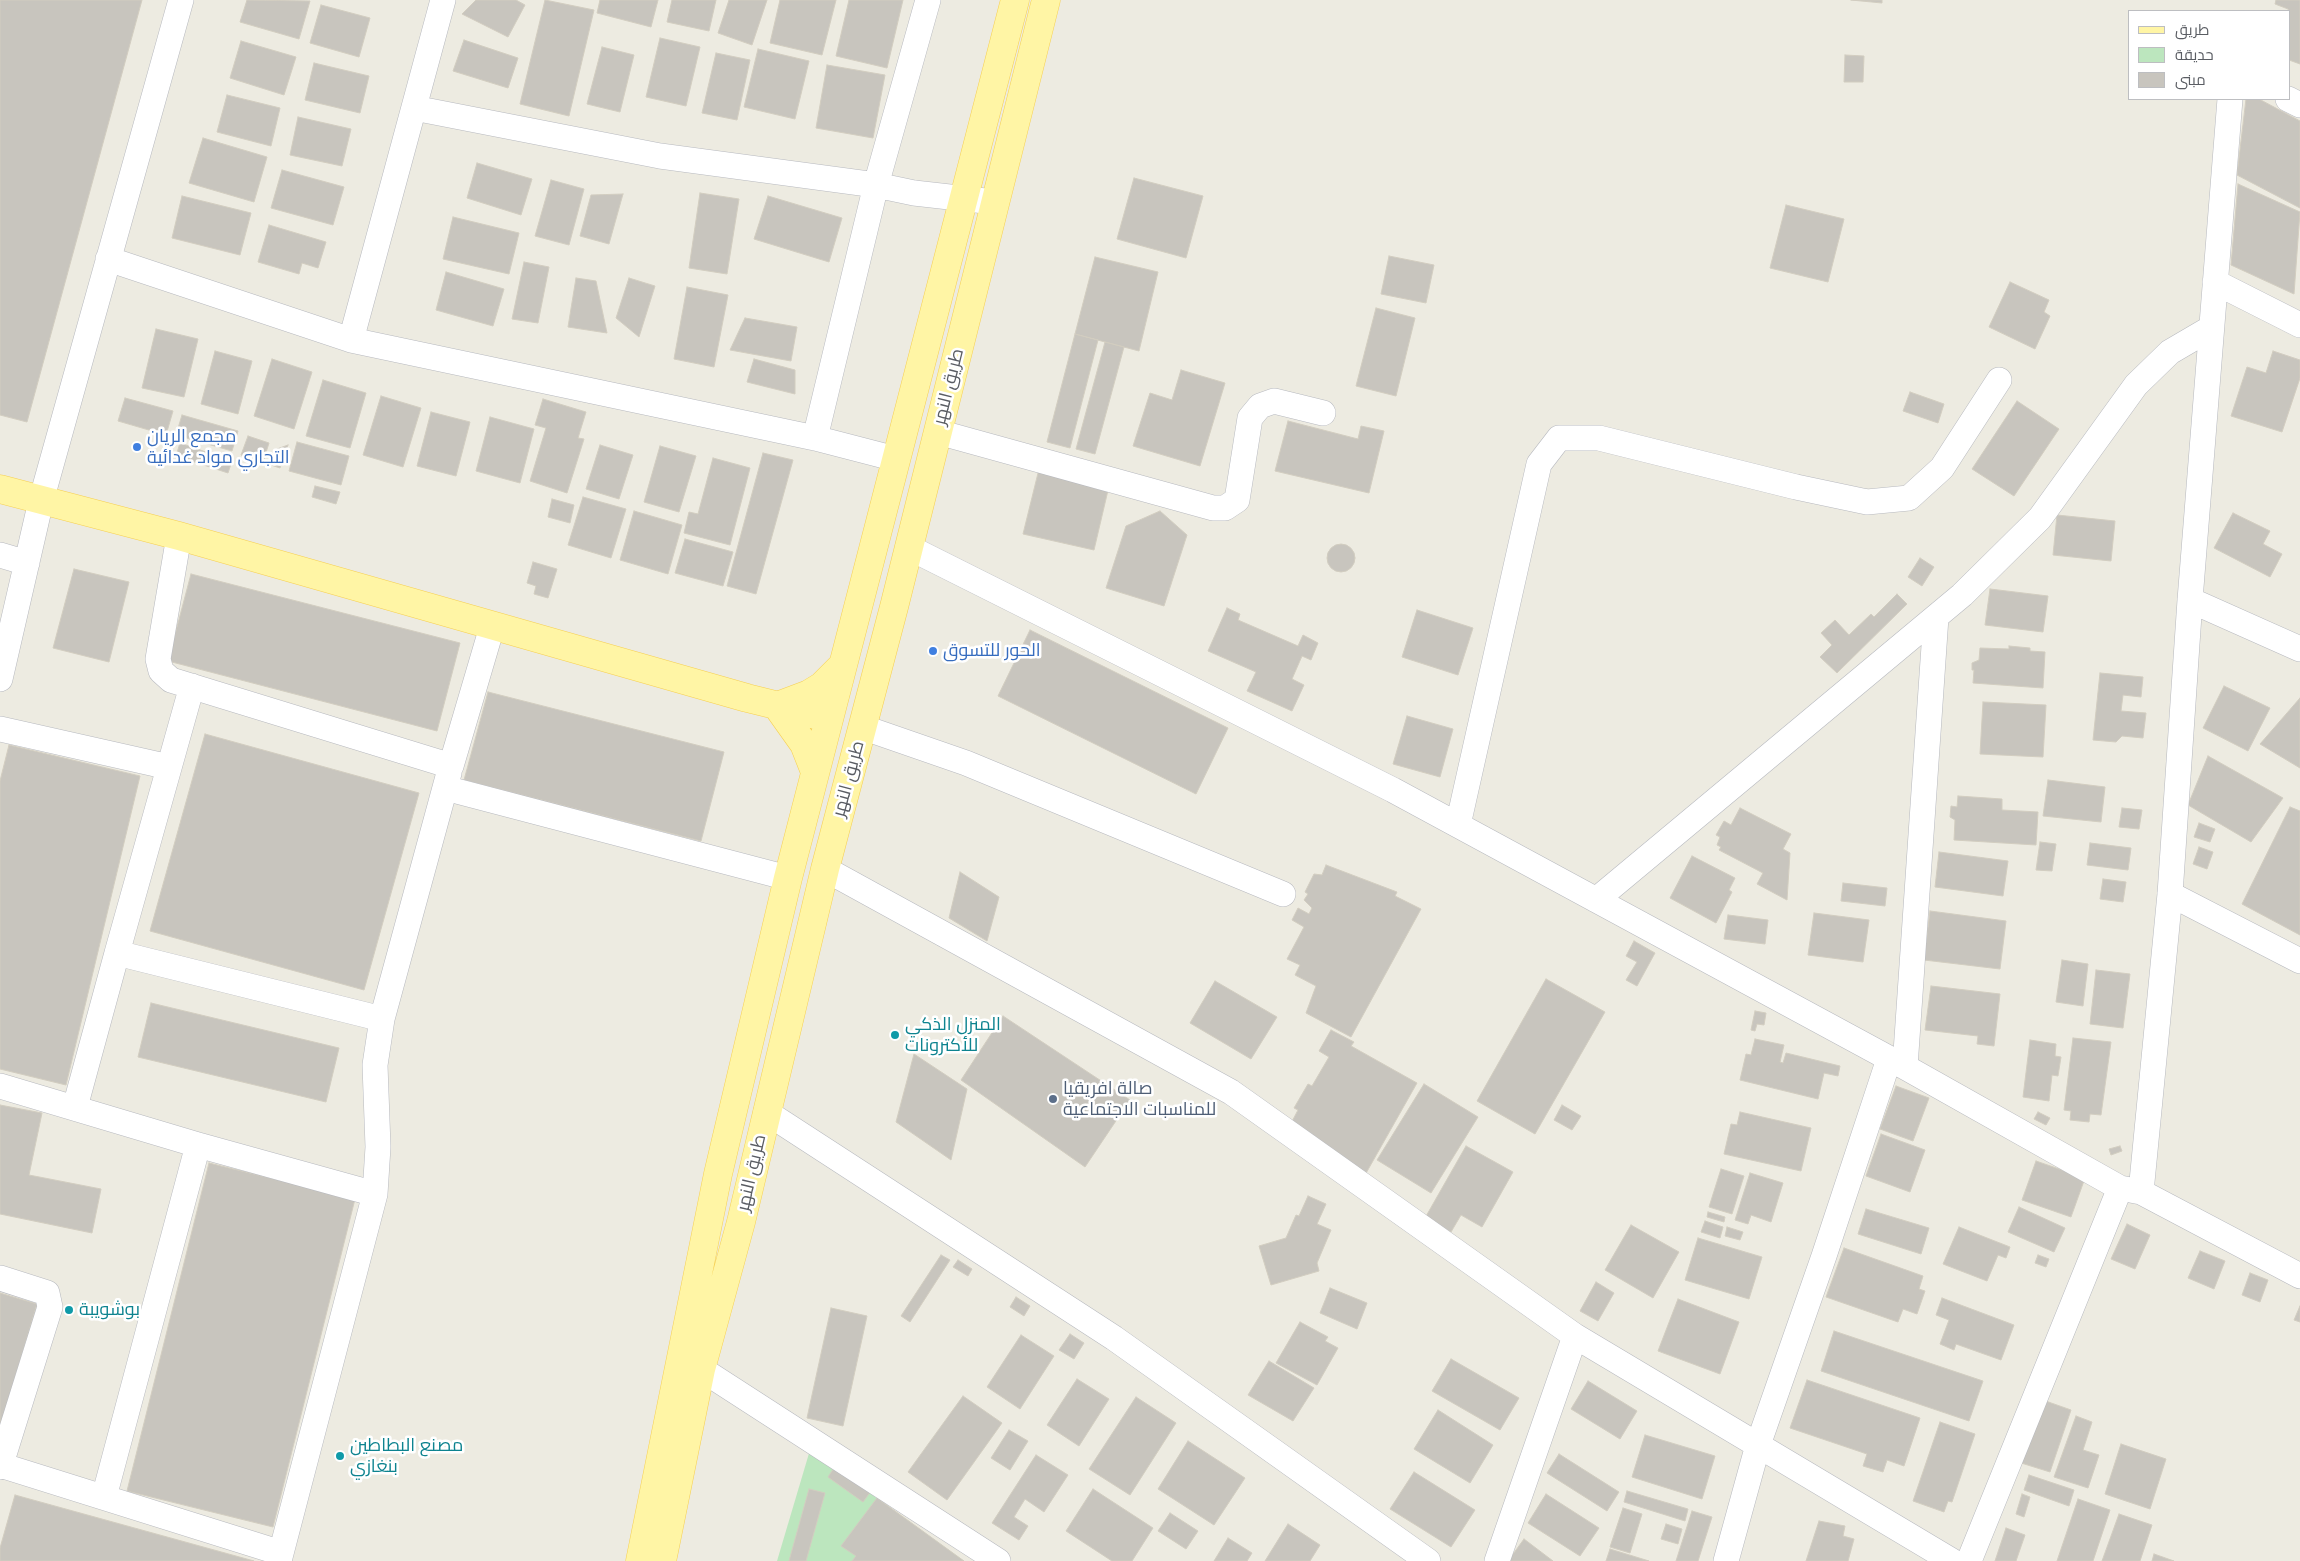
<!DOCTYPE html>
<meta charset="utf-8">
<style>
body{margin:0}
#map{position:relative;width:2300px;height:1561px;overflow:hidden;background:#edebe1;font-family:"Space Grotesk",Cairo,sans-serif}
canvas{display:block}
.legend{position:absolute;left:2128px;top:10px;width:162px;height:90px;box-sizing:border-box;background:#fff;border:1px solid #bdbec1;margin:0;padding:6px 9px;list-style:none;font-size:15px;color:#5a5d63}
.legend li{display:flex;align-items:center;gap:10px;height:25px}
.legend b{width:25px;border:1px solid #bdbec1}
</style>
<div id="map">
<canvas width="2300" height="1561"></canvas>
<ul class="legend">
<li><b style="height:6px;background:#fff5a5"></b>طريق</li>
<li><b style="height:14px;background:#bce6be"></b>حديقة</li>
<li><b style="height:14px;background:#c8c5be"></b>مبنى</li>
</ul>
</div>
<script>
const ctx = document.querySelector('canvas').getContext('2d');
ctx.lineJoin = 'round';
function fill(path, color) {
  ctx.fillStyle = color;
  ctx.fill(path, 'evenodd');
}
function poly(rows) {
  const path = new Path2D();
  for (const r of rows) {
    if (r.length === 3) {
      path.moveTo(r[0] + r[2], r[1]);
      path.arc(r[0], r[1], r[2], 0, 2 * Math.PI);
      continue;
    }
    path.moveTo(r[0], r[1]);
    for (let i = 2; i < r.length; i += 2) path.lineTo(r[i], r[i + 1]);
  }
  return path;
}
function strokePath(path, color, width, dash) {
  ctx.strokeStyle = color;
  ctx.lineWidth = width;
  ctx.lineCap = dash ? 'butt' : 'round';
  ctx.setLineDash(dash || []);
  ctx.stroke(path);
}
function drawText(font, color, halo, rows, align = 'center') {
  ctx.font = font + ' "Space Grotesk",Cairo,sans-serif';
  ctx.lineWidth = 5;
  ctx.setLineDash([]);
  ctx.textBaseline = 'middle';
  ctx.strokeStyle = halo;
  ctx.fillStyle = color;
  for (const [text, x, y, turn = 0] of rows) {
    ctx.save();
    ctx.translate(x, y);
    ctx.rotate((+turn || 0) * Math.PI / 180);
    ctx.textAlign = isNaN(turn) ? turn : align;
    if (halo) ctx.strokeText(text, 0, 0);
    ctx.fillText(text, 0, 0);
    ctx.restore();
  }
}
fill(poly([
 [810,1450,964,1561,777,1561]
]), '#bce6be');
const building = poly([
 [0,0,142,0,27,422,0,415,0,0],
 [247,0,310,1,299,39,240,22,247,0],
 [476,0,516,0,525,5,508,37,462,14,476,0],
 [545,0,594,10,569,116,520,104,545,0],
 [600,0,658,0,651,27,597,13,600,0],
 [672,0,716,0,709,31,667,22,672,0],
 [729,0,767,0,752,45,718,33,729,0],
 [780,0,836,0,822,55,770,43,780,0],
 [849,0,903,0,887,68,836,56,849,0],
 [1851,0,1882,0,1882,3,1851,0],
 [2276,0,2300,0,2300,64,2289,60,2289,11,2288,9,2275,4,2276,0],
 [321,5,370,18,359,57,310,43,321,5],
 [660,38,700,47,686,106,646,97,660,38],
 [464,40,518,58,508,88,453,71,464,40],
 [241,41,296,57,284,95,230,78,241,41],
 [602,47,634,55,620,112,587,104,602,47],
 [758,49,809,61,795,119,744,107,758,49],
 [716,53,750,60,737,120,702,113,716,53],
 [1845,55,1864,56,1863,82,1844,82,1845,55],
 [314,63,369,76,360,113,305,100,314,63],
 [827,65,885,75,873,138,816,128,827,65],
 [227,95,280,108,271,146,217,132,227,95],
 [2246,99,2259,99,2300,121,2300,208,2237,175,2246,99],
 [298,117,351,129,342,166,290,155,298,117],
 [203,138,267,157,254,202,189,183,203,138],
 [477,163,532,179,521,215,467,198,477,163],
 [282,170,344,187,333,225,271,208,282,170],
 [1134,178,1203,196,1186,258,1117,239,1134,178],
 [551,180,584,189,569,245,535,236,551,180],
 [2238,184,2300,212,2294,294,2231,265,2238,184],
 [700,193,739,199,727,274,689,268,700,193],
 [623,194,609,244,580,236,591,195,623,194],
 [182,196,251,213,240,255,172,238,182,196],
 [768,196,842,218,829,262,754,239,768,196],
 [1786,205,1844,219,1828,282,1770,268,1786,205],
 [453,217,519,233,509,274,443,259,453,217],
 [269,225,326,242,318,268,302,263,299,274,258,262,269,225],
 [1389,256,1434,265,1426,303,1381,294,1389,256],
 [1095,257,1158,272,1139,351,1075,334,1095,257],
 [524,262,549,267,538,323,512,319,524,262],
 [446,272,504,289,493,326,436,310,446,272],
 [576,278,596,281,607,333,568,327,576,278],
 [629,278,655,286,639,337,616,318,629,278],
 [2010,282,2049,300,2044,312,2050,316,2035,349,1989,327,2010,282],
 [687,287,728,295,714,367,674,359,687,287],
 [1376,308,1415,318,1396,396,1356,386,1376,308],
 [745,318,797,327,791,361,730,350,745,318],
 [156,329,198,339,184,397,142,388,156,329],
 [1075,334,1098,340,1070,448,1047,442,1075,334],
 [1105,342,1124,347,1095,454,1076,449,1105,342],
 [215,351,252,361,238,414,201,404,215,351],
 [2273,351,2300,360,2300,378,2282,432,2231,416,2247,367,2266,373,2273,351],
 [272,359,312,372,294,429,254,416,272,359],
 [754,359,795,370,795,394,747,382,754,359],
 [1181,370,1225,383,1200,466,1133,446,1150,393,1172,400,1181,370],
 [323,380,366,393,350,448,306,436,323,380],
 [1910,392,1944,404,1938,423,1903,411,1910,392],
 [381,396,421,408,403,467,363,455,381,396],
 [125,398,173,411,166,435,118,421,125,398],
 [543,399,586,412,578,438,584,439,567,493,530,481,546,428,535,425,543,399],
 [2017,401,2059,429,2014,496,1972,469,2017,401],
 [431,412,470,422,456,476,417,466,431,412],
 [182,415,238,431,232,451,176,435,182,415],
 [490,417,534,429,520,483,476,471,490,417],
 [1288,421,1358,439,1361,426,1384,431,1369,493,1275,471,1288,421],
 [248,436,269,443,263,462,241,455,248,436],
 [297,442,349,456,341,485,289,471,297,442],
 [180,443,232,461,228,473,176,456,180,443],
 [288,445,280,468,271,465,277,449,288,445],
 [600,445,633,455,619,499,586,489,600,445],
 [660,446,696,456,679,512,644,502,660,446],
 [763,453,793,460,756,594,727,586,763,453],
 [713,458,750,468,730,545,684,533,689,512,698,514,713,458],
 [1039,469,1109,486,1094,550,1023,534,1039,469],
 [315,486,340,492,336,504,312,497,315,486],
 [583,497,626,509,611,558,568,545,583,497],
 [552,499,574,505,570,523,548,517,552,499],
 [634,511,682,525,668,574,620,560,634,511],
 [1160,511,1187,535,1164,606,1106,588,1126,526,1160,511],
 [2233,513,2270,531,2263,544,2282,554,2270,577,2214,548,2233,513],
 [2057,515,2115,521,2111,561,2053,555,2057,515],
 [685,539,733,552,723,586,675,573,685,539],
 [1341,558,14],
 [1920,558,1934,567,1922,586,1908,577,1920,558],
 [533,562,557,569,548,598,534,594,536,586,527,583,533,562],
 [74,569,129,582,109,662,53,648,74,569],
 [191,574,460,643,437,731,168,661,191,574],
 [1990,589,2048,596,2043,632,1985,625,1990,589],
 [1897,594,1907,604,1837,673,1820,657,1832,645,1821,633,1835,620,1849,635,1871,614,1874,617,1897,594],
 [1227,608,1240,614,1238,620,1298,646,1303,635,1318,643,1311,660,1302,656,1292,679,1304,685,1292,711,1247,691,1256,672,1208,651,1227,608],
 [1417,610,1473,628,1458,675,1402,657,1417,610],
 [1030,630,1228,728,1196,794,998,696,1030,630],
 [2009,646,2030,648,2030,651,2045,652,2043,688,1973,683,1974,670,1972,670,1972,663,1979,660,1980,648,2009,649,2009,646],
 [2100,673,2143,677,2141,697,2123,695,2121,711,2146,713,2143,738,2122,736,2116,742,2093,740,2100,673],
 [2224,686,2270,708,2248,751,2203,728,2224,686],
 [488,692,724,752,701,841,464,780,488,692],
 [2300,698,2300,768,2260,744,2300,698],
 [1983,702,2046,705,2043,757,1980,754,1983,702],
 [1407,716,1453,729,1440,777,1393,764,1407,716],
 [205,734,419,793,364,990,150,931,205,734],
 [9,745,140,776,66,1085,0,1069,0,781,9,745],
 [2208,756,2283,798,2251,842,2188,805,2208,756],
 [2048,780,2105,787,2101,822,2043,816,2048,780],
 [1958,796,2002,799,2002,810,2038,812,2036,845,1954,840,1955,820,1950,817,1951,806,1957,807,1958,796],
 [2290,807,2300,811,2300,935,2242,904,2290,807],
 [1740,808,1791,834,1783,849,1790,853,1787,900,1757,884,1763,873,1719,850,1721,847,1717,845,1720,837,1716,835,1724,821,1731,825,1740,808],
 [2122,808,2142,810,2139,829,2119,827,2122,808],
 [2199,823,2215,829,2210,842,2194,837,2199,823],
 [2040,842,2056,844,2052,871,2036,870,2040,842],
 [2090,843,2131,848,2128,870,2087,865,2090,843],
 [2199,847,2213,852,2207,869,2193,864,2199,847],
 [1939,852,2008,861,2003,896,1935,887,1939,852],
 [1692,856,1735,878,1729,890,1732,892,1716,923,1670,898,1692,856],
 [1326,865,1397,892,1395,896,1421,909,1351,1037,1306,1013,1316,986,1295,975,1300,965,1287,959,1304,927,1292,920,1298,908,1309,914,1312,908,1304,900,1308,894,1305,892,1314,874,1322,875,1326,865],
 [960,872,999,897,987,941,949,918,960,872],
 [2103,879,2126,882,2123,902,2100,899,2103,879],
 [1843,883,1887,888,1885,906,1841,901,1843,883],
 [1930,911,2006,921,2000,969,1924,960,1930,911],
 [1814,913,1869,920,1863,962,1808,955,1814,913],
 [1728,915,1768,920,1765,944,1724,939,1728,915],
 [1634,941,1655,953,1637,986,1626,980,1637,962,1626,956,1634,941],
 [2062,960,2088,964,2083,1006,2056,1002,2062,960],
 [2096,970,2130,974,2123,1028,2090,1024,2096,970],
 [1546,979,1605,1012,1535,1134,1477,1101,1546,979],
 [1215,981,1277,1017,1251,1059,1190,1023,1215,981],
 [1931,986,2000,994,1994,1046,1977,1044,1978,1036,1925,1030,1931,986],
 [151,1003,339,1048,326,1102,138,1057,151,1003],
 [1755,1011,1766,1013,1764,1025,1757,1024,1755,1031,1751,1030,1755,1011],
 [1003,1016,1130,1100,1085,1167,961,1080,1003,1016],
 [1331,1030,1354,1042,1351,1046,1417,1083,1365,1175,1287,1131,1298,1110,1294,1108,1308,1084,1312,1086,1329,1057,1319,1051,1331,1030],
 [2073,1038,2111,1042,2101,1115,2090,1114,2089,1122,2070,1120,2071,1111,2064,1110,2073,1038],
 [1755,1039,1784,1045,1780,1062,1783,1063,1786,1053,1840,1066,1838,1076,1824,1073,1818,1099,1740,1080,1746,1054,1751,1055,1755,1039],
 [2030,1040,2056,1044,2055,1056,2061,1057,2058,1076,2052,1075,2049,1101,2023,1097,2030,1040],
 [914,1054,967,1089,951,1160,896,1122,914,1054],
 [1424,1084,1478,1117,1431,1193,1377,1160,1424,1084],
 [1896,1086,1929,1098,1913,1141,1880,1129,1896,1086],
 [0,1105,42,1113,29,1175,101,1189,92,1233,0,1214,0,1105],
 [1562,1105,1581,1116,1572,1130,1554,1120,1562,1105],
 [1740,1112,1811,1128,1801,1171,1724,1154,1731,1124,1737,1125,1740,1112],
 [2038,1112,2050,1118,2046,1125,2034,1119,2038,1112],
 [1881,1134,1925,1150,1910,1192,1866,1176,1881,1134],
 [1466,1146,1513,1172,1482,1227,1461,1215,1451,1232,1425,1218,1466,1146],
 [2120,1146,2122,1151,2111,1155,2109,1149,2120,1146],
 [2036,1161,2085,1178,2071,1217,2022,1200,2036,1161],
 [209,1163,355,1199,273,1527,127,1491,209,1163],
 [1721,1169,1744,1176,1732,1214,1709,1207,1721,1169],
 [1750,1173,1783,1183,1771,1222,1751,1215,1748,1224,1735,1220,1750,1173],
 [1308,1196,1326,1204,1317,1224,1331,1230,1317,1263,1319,1271,1271,1285,1259,1246,1286,1238,1296,1215,1299,1216,1308,1196],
 [2019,1207,2065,1228,2054,1252,2008,1232,2019,1207],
 [1866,1209,1929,1228,1921,1254,1858,1234,1866,1209],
 [1708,1212,1725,1217,1724,1222,1707,1217,1708,1212],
 [1705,1221,1723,1227,1720,1238,1701,1232,1705,1221],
 [2127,1224,2150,1235,2135,1269,2111,1259,2127,1224],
 [1631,1225,1679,1252,1653,1298,1605,1270,1631,1225],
 [1727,1227,1743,1232,1740,1240,1725,1236,1727,1227],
 [1959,1227,2010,1247,2006,1258,1998,1255,1987,1281,1943,1264,1959,1227],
 [1698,1238,1762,1257,1749,1299,1685,1280,1698,1238],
 [1844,1248,1923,1276,1919,1289,1925,1291,1917,1314,1903,1309,1898,1322,1826,1297,1844,1248],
 [2200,1251,2225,1261,2214,1289,2188,1278,2200,1251],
 [941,1255,950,1260,910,1322,901,1316,941,1255],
 [2038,1255,2049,1259,2046,1267,2035,1263,2038,1255],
 [958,1260,972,1269,968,1276,953,1267,958,1260],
 [2250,1273,2268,1280,2260,1302,2242,1295,2250,1273],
 [1596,1282,1614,1293,1598,1321,1580,1311,1596,1282],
 [1330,1288,1367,1303,1357,1329,1320,1313,1330,1288],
 [0,1293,37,1304,0,1428,0,1293],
 [1016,1297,1030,1306,1024,1316,1010,1307,1016,1297],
 [1942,1298,2014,1325,2001,1360,1956,1344,1954,1350,1940,1344,1949,1320,1936,1315,1942,1298],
 [1678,1299,1739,1322,1720,1374,1658,1351,1678,1299],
 [2300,1306,2300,1322,2294,1320,2300,1306],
 [831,1308,867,1316,843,1426,807,1418,831,1308],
 [1300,1322,1328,1337,1325,1341,1338,1348,1317,1385,1276,1363,1300,1322],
 [1834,1331,1983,1381,1969,1421,1821,1371,1834,1331],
 [1070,1334,1084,1343,1074,1359,1059,1350,1070,1334],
 [1021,1335,1054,1356,1020,1409,987,1387,1021,1335],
 [1451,1359,1519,1398,1500,1430,1432,1391,1451,1359],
 [1269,1361,1314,1388,1293,1421,1248,1395,1269,1361],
 [1077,1379,1109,1399,1079,1446,1047,1425,1077,1379],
 [1807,1380,1920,1418,1904,1466,1887,1460,1883,1472,1863,1466,1867,1454,1790,1428,1807,1380],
 [1588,1381,1637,1411,1620,1439,1571,1409,1588,1381],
 [963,1396,1002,1423,947,1500,908,1472,963,1396],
 [1136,1397,1176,1423,1130,1495,1089,1469,1136,1397],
 [2040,1399,2071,1410,2050,1472,2018,1462,2040,1399],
 [1438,1410,1493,1445,1470,1483,1414,1449,1438,1410],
 [2076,1416,2092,1422,2083,1450,2099,1455,2088,1488,2054,1477,2076,1416],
 [1940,1422,1975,1434,1952,1502,1948,1501,1944,1512,1913,1501,1940,1422],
 [1009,1430,1028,1441,1010,1470,991,1458,1009,1430],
 [1645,1435,1715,1456,1702,1499,1632,1477,1645,1435],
 [1188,1441,1245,1478,1214,1525,1158,1489,1188,1441],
 [2121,1444,2166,1459,2150,1509,2105,1494,2121,1444],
 [1559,1454,1619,1492,1607,1511,1547,1473,1559,1454],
 [1036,1455,1068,1475,1044,1512,1025,1499,1014,1517,1028,1526,1019,1540,992,1523,1036,1455],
 [836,1465,871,1491,863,1502,828,1477,836,1465],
 [1414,1472,1475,1510,1451,1547,1390,1509,1414,1472],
 [2029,1475,2074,1490,2069,1506,2024,1490,2029,1475],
 [809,1489,825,1493,806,1561,789,1561,809,1489],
 [1093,1489,1153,1528,1132,1561,1112,1561,1066,1531,1093,1489],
 [1627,1491,1688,1509,1685,1521,1624,1502,1627,1491],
 [1546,1494,1599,1528,1580,1556,1528,1523,1546,1494],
 [2022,1494,2030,1497,2024,1517,2016,1514,2022,1494],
 [15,1495,254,1561,0,1561,0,1548,15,1495],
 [877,1498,964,1561,852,1561,856,1556,841,1546,877,1498],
 [2078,1499,2110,1510,2093,1561,2057,1561,2078,1499],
 [1623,1508,1642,1514,1630,1553,1610,1547,1623,1508],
 [1692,1511,1712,1517,1698,1561,1676,1561,1692,1511],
 [1170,1513,1198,1531,1186,1549,1158,1531,1170,1513],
 [2119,1514,2152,1525,2140,1561,2102,1561,2119,1514],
 [1819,1521,1845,1526,1843,1536,1854,1539,1848,1561,1806,1561,1819,1521],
 [1288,1524,1320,1545,1310,1561,1265,1561,1288,1524],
 [1666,1524,1682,1529,1678,1544,1661,1539,1666,1524],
 [2006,1528,2025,1535,2016,1561,1995,1561,2006,1528],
 [1228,1538,1252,1553,1247,1561,1214,1561,1228,1538],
 [1524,1539,1553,1561,1508,1561,1524,1539],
 [1610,1549,1649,1561,1606,1561,1610,1549],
 [2154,1554,2174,1561,2152,1561,2154,1554]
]);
fill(building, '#c8c5be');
strokePath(building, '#d2cdc0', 1);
const minor = poly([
 [2288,99,2300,105],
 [414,108,660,156,876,185,914,193,994,202],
 [108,259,351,340,815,438,896,459],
 [2215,282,2300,325],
 [351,340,443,0],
 [938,432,1213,508,1225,508,1237,500,1250,418,1260,406,1274,401,1323,413],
 [815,438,876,185,928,0],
 [179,536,158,659,161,671,171,680,451,766,492,627],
 [908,547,1393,790,1905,1067,2120,1188,2141,1192,2300,1276],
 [0,555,27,563],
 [2190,600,2300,649],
 [0,679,41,501,181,0],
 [192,686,117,953,382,1019,375,1065,378,1147,375,1194,279,1561],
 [862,727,966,763,1283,894],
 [0,729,169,767],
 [445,788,788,878],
 [1458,825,1539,464,1559,438,1599,438,1796,487,1867,502,1909,498,1942,468,1999,380],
 [825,869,1231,1092,1575,1336,1952,1561],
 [2170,894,2300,961],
 [1596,900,1962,595,2040,518,2136,385,2170,352,2211,328],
 [382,1019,449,773],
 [1905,1067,1936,617],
 [0,1086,198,1145,375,1194],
 [75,1107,117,953],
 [766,1112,1114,1338,1428,1561],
 [2141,1192,2170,894,2190,600,2230,99],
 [0,1278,47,1293,50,1307,0,1467],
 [701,1369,998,1561],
 [0,1465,281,1553],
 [104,1497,198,1145],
 [1497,1561,1575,1336],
 [1726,1561,1758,1445,1824,1256,1889,1059],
 [1969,1561,2120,1188]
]);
const major = poly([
 [0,489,179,536,747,698,828,718],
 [815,772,804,744,777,706,809,694,822,686,843,665],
 [640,1561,718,1174,788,878,1015,0],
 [662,1561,701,1369,741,1222,825,869,894,607,1046,0]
]);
strokePath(minor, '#b7b9bf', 26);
strokePath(major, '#f6cf52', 29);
strokePath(minor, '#fff', 25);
strokePath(major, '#fff5a5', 28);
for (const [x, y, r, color] of [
 [137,447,5,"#3f7fe0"],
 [933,651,5,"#3f7fe0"],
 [895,1035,5,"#0f9aa8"],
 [1053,1099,5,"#5c6f8a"],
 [69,1310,5,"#0f9aa8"],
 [340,1456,5,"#0f9aa8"]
]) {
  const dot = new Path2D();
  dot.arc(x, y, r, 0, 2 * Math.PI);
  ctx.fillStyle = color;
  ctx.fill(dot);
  strokePath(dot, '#fff', 2);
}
drawText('18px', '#5a5d63', '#fff', [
 ["طريق النهر",949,387,-76],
 ["طريق النهر",849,779,-75],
 ["طريق النهر",752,1173,-77]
]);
drawText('18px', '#366cbe', '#fff', [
 ["مجمع الريان",147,437],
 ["التجاري مواد غدائية",147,458],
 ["الحور للتسوق",943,651]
], 'left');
drawText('18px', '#0d838f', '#fff', [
 ["المنزل الذكي",905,1025],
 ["للأكترونات",905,1046],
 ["بوشويبة",79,1310],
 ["مصنع البطاطين",350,1446],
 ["بنغازي",350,1467]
], 'left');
drawText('18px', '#4e5e75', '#fff', [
 ["صالة افريقيا",1063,1089],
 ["للمناسبات الاجتماعية",1063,1110]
], 'left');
</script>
